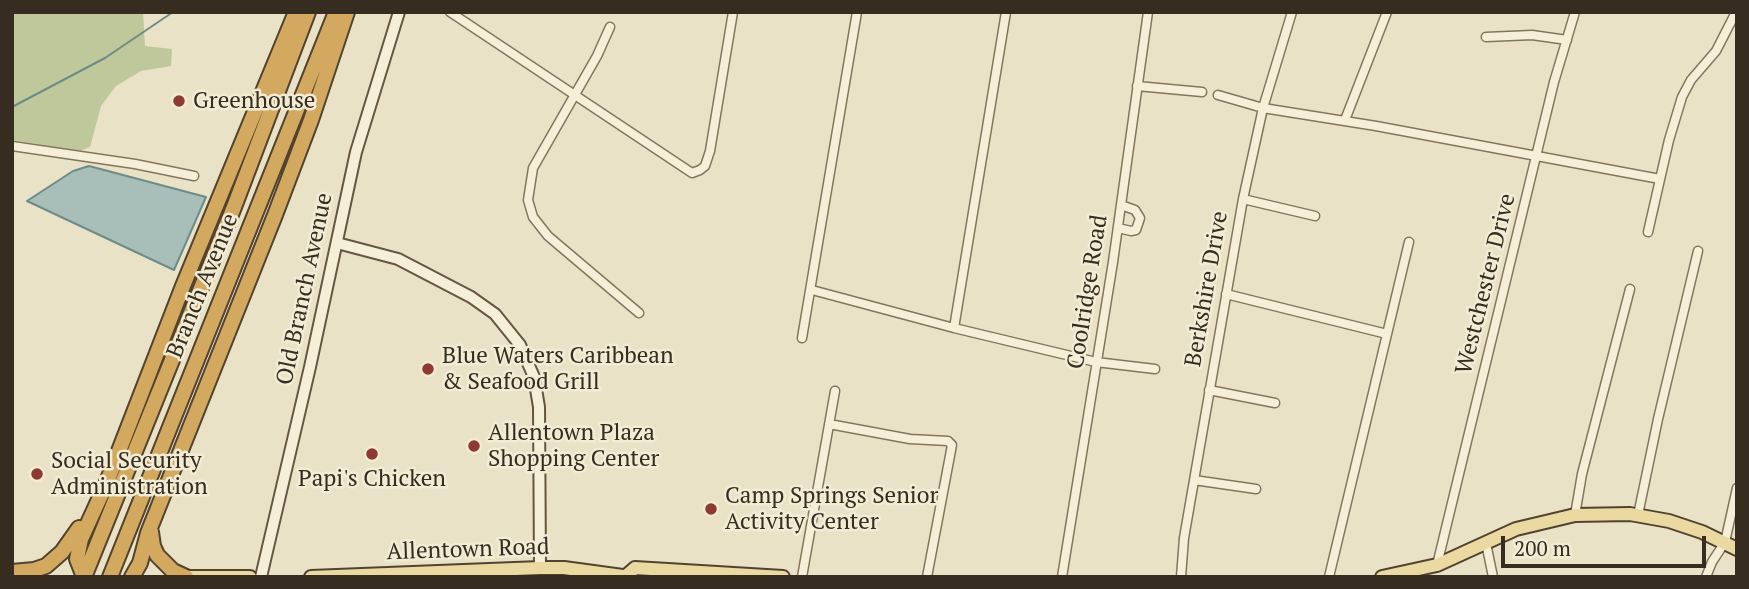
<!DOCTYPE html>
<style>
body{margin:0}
#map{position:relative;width:1749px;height:589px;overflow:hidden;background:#eae2c6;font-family:"PT Serif",serif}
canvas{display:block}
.frame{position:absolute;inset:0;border:14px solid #362c20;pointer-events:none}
.scale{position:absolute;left:1501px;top:536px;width:205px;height:32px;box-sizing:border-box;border:4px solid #362c20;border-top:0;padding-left:9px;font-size:21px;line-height:24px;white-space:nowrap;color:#362c20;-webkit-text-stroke:5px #f2ecd5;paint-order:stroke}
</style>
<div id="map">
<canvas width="1749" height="589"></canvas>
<div class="frame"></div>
<div class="scale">200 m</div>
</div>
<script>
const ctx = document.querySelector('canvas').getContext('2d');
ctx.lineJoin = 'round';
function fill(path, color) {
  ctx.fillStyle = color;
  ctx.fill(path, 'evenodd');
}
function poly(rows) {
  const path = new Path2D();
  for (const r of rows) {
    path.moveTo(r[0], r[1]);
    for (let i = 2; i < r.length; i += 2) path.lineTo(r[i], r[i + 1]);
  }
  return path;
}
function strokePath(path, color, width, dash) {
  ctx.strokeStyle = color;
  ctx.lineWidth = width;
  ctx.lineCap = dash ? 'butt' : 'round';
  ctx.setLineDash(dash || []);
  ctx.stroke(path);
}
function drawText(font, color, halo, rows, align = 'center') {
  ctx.font = font + ' "PT Serif",serif';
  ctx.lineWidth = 5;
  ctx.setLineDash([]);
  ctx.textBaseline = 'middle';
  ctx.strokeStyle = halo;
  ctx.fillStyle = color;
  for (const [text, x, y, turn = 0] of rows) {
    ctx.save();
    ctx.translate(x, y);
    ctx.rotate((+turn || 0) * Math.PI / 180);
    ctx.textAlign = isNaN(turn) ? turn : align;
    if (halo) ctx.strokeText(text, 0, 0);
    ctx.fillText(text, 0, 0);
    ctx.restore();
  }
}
fill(poly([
 [12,12,143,12,145,46,172,49,171,66,141,71,116,86,101,106,90,147,80,151,12,140]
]), '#bfc89b');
const water = poly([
 [89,166,206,197,174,270,27,201,73,171,89,166]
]);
fill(water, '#a7beb9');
strokePath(water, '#6e8c87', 2);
strokePath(poly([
 [12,107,105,58,173,12]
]), '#6e8c87', 2);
const street = poly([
 [450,12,692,173,700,170,705,166,710,151,733,12],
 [610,27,597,56,533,168,528,200,533,217,548,236,639,313],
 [1486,37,1532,35,1567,40],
 [1137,86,1202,92],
 [1218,95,1263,108,1376,126,1660,179],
 [1345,120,1387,12],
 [12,146,135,164,194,176],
 [1243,199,1315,216],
 [1118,228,1131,231,1136,230,1140,218,1135,210,1121,205],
 [1648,232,1669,140,1682,97,1691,80,1716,51,1736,12],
 [812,290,954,328,1096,362,1155,369],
 [1226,294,1387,334],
 [954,328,1006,12],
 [802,338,857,12],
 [1209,390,1275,403],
 [829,424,910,439,948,441,952,445,927,577],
 [1194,480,1256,489],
 [1575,515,1582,474,1630,289],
 [1638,515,1658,419,1698,251],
 [1486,543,1493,577],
 [1437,565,1554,82,1575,12],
 [802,577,835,391],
 [1062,577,1113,262,1148,12],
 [1181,577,1184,538,1243,199,1263,108,1292,12],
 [1329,577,1409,242],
 [1706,577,1712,562,1725,542,1737,488]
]);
const secondary = poly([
 [337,243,398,259,471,297,495,314,520,345,534,377,539,407,540,568],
 [261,577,310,367,356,152,399,12]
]);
const primary = poly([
 [627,575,635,568,783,577],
 [180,577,250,577],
 [311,577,540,568,564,568,630,577],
 [1382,577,1437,565,1516,529,1575,515,1630,514,1669,521,1702,532,1737,549]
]);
const highway = poly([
 [151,532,153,546,157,555,173,571,186,577],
 [12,572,34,570,46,566,62,552,79,528],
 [84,577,77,559,81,539,107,482,183,286,296,12],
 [84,577,234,207,308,12],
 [110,577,336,12],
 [132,577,140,563,148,533,275,215,311,120,347,12]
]);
strokePath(street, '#84755d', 11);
strokePath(secondary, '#665640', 14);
strokePath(primary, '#524331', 16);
strokePath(highway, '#524331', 18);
strokePath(street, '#f6efd8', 8);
strokePath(secondary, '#f6efd8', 10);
strokePath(primary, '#ead9a1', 12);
strokePath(highway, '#d2a95e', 14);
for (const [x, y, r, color] of [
 [179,101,7,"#8e3932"],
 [428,369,7,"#8e3932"],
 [474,446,7,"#8e3932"],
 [372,454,7,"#8e3932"],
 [37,474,7,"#8e3932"],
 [711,509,7,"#8e3932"]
]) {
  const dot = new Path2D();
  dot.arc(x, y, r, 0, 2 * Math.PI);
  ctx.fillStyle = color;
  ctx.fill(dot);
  strokePath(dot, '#f2ecd5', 2.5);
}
drawText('23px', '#362c20', '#f2ecd5', [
 ["Greenhouse",193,101],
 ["Blue Waters Caribbean",442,356],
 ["& Seafood Grill",442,382],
 ["Allentown Plaza",488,433],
 ["Shopping Center",488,459],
 ["Social Security",51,461],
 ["Administration",51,487],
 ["Papi's Chicken",372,479,"center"],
 ["Camp Springs Senior",725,496],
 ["Activity Center",725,522]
], 'left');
drawText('23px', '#362c20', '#f2ecd5', [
 ["Westchester Drive",1486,284,-76],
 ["Branch Avenue",203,286,-68],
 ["Old Branch Avenue",305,289,-78],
 ["Berkshire Drive",1207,289,-80],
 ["Coolridge Road",1088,292,-81],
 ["Allentown Road",468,550,-2]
]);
</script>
